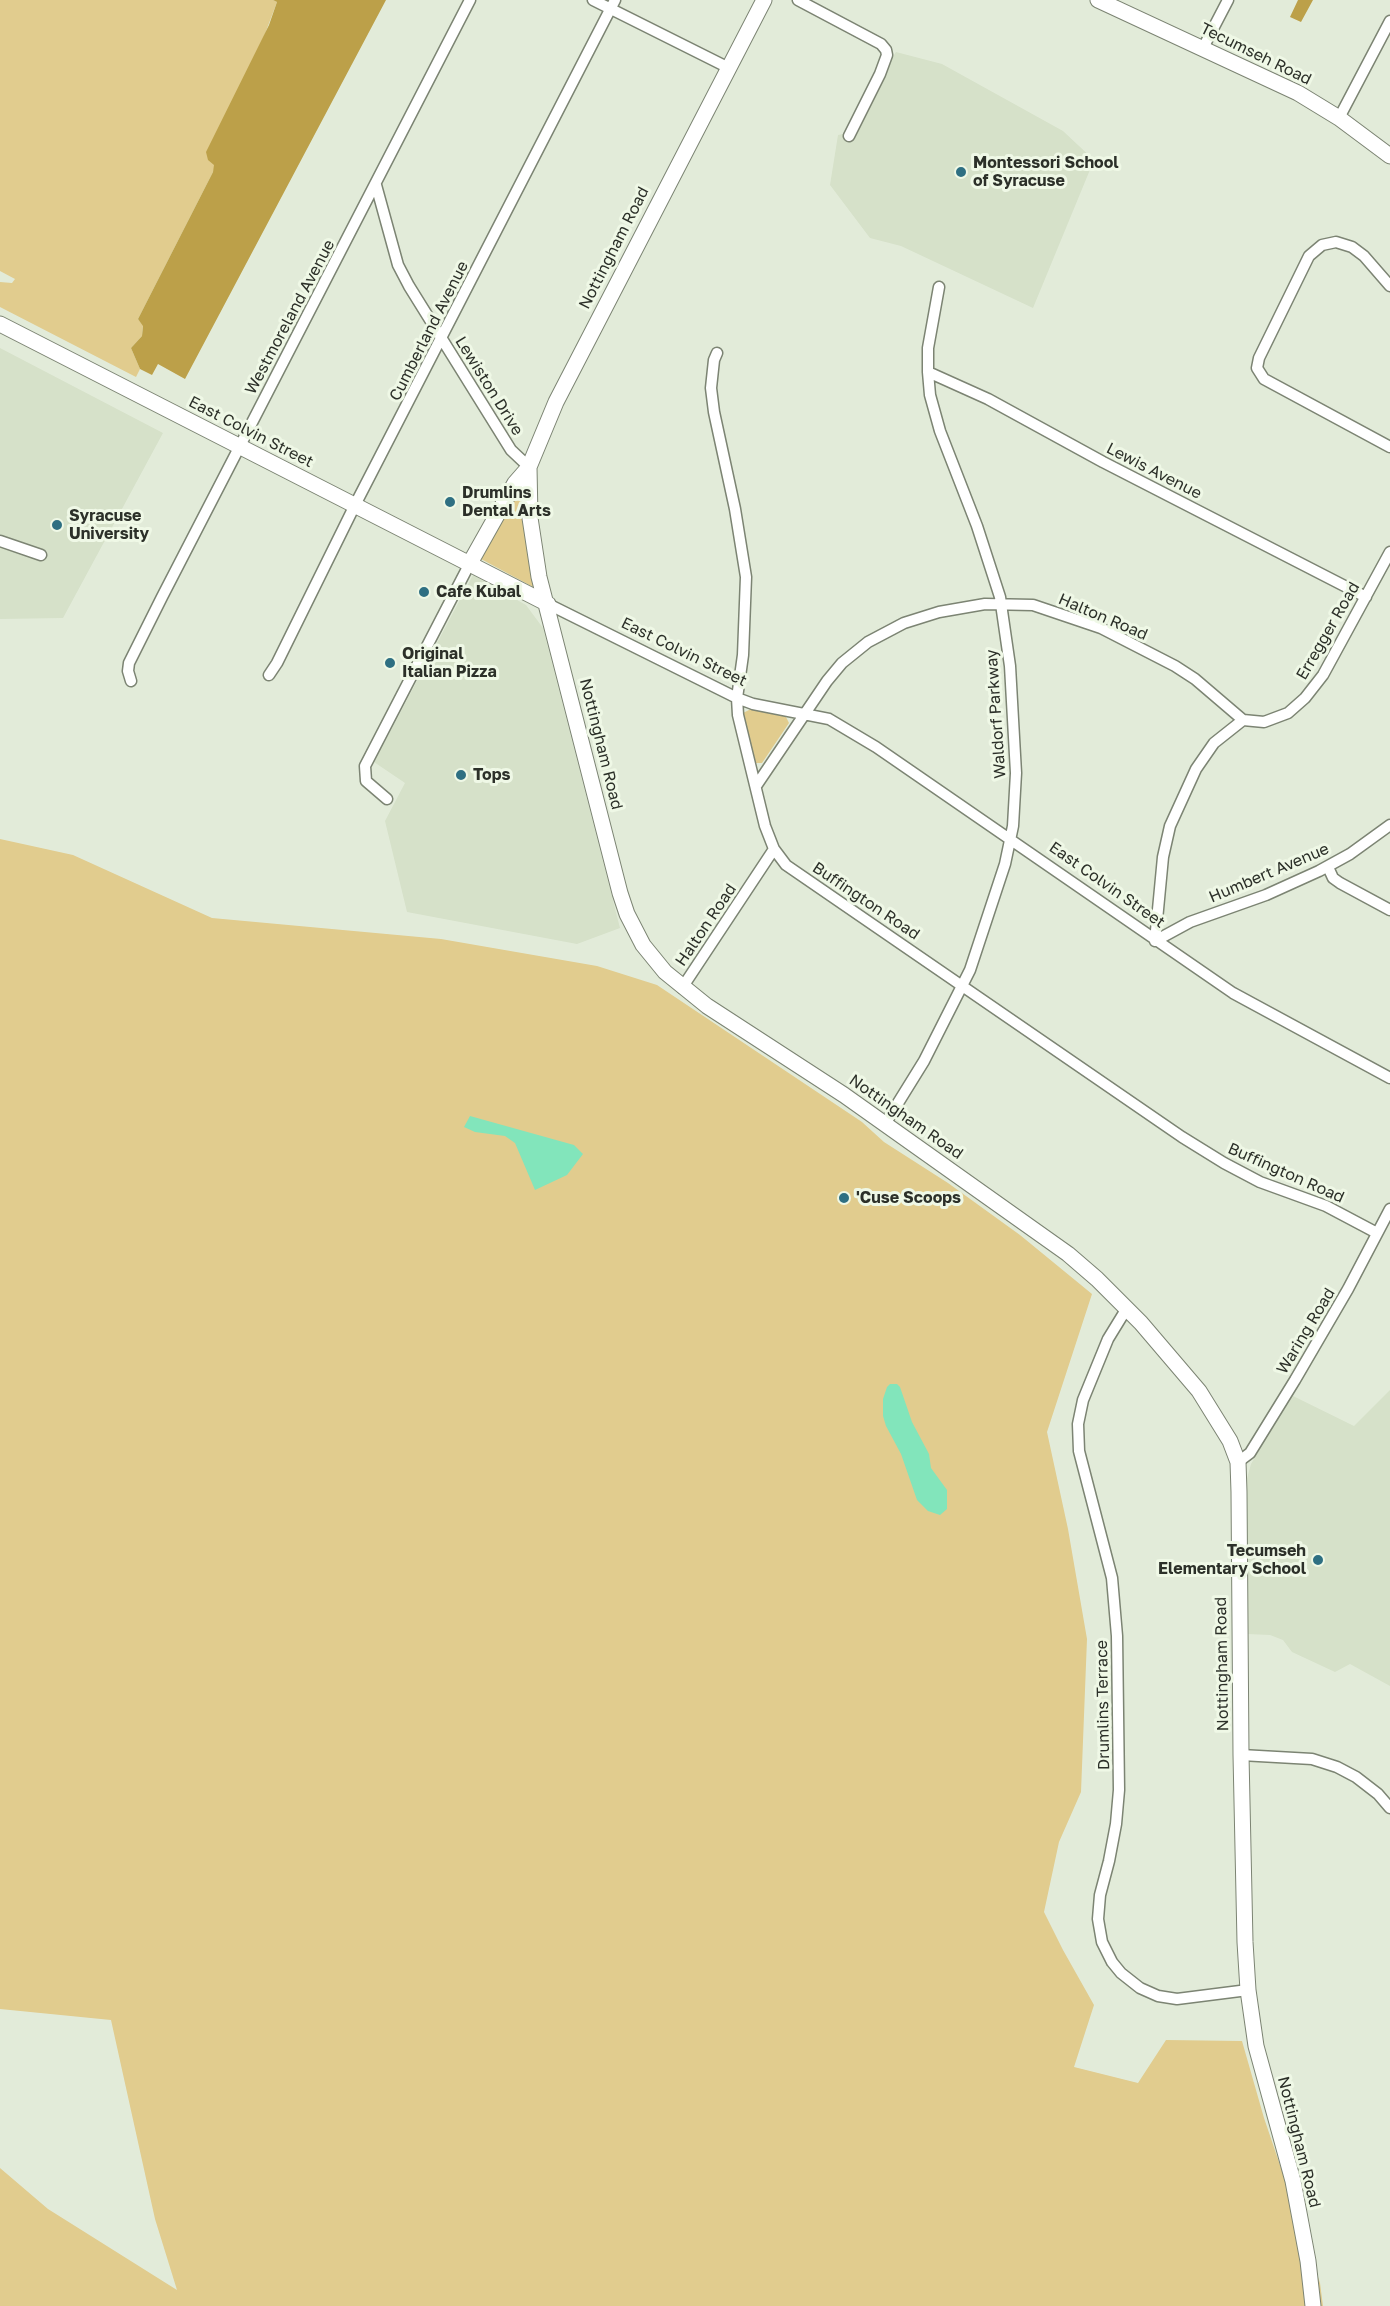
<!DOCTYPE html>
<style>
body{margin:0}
canvas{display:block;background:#e2ebd9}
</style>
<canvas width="1390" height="2306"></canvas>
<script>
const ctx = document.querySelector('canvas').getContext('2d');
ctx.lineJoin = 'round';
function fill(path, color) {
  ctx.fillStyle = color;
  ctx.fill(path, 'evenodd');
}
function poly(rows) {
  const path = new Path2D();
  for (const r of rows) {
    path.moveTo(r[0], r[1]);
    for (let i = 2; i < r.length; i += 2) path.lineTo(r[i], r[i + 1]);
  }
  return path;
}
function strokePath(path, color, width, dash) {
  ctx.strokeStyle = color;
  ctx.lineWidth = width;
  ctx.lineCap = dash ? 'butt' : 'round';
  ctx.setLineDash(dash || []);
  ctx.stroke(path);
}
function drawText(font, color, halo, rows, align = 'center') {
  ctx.font = font + ' "Golos Text",sans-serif';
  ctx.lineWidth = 6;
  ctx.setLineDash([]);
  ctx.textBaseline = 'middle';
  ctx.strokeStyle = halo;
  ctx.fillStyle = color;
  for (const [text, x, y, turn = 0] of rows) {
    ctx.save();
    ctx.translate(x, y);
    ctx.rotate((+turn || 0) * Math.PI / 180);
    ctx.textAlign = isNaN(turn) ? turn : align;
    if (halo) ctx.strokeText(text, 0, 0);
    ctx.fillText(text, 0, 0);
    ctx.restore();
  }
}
fill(poly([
 [896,52,942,64,1063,131,1094,160,1033,308,901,246,870,238,830,185,838,135,843,134],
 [0,348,163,433,63,618,0,619],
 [473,575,526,605,543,628,620,928,577,944,407,912,385,821,405,783,374,762],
 [1390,1390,1390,1686,1350,1664,1335,1672,1292,1652,1283,1640,1270,1635,1247,1634,1245,1486,1251,1464,1291,1395,1354,1426]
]), '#d6e1c9');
fill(poly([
 [0,0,273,0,277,2,213,172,138,319,143,325,142,336,131,348,140,369,136,377,0,307,0,282,12,283,15,279,0,271],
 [522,487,523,525,535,588,481,559],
 [751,709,785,715,789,723,762,763,755,763,743,713],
 [0,839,73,855,212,918,441,939,597,966,657,985,862,1122,884,1142,948,1183,1020,1235,1092,1294,1047,1432,1068,1529,1087,1639,1081,1792,1059,1842,1044,1912,1063,1950,1094,2005,1074,2067,1138,2083,1166,2040,1242,2041,1264,2118,1320,2283,1323,2306,0,2306,0,2168,48,2209,177,2290,155,2219,111,2020,0,2009]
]), '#e1cc8e');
fill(poly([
 [273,0,386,0,185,379,158,364,152,375,140,369,131,348,142,336,143,326,138,319,213,172,214,165,208,160,206,152,269,25,277,2],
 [1298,0,1313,0,1301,22,1290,17]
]), '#bca049');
fill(poly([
 [470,1116,574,1145,583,1154,567,1175,535,1190,515,1143,505,1136,475,1132,464,1127],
 [890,1384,897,1384,900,1387,912,1422,929,1454,931,1468,947,1490,947,1509,940,1515,928,1511,917,1500,901,1454,886,1426,883,1416,883,1399,887,1387]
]), '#82e5bb');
const street = poly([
 [593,0,729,68],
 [798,0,881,44,886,50,887,55,880,74,849,136],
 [1203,48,1228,0],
 [1339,118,1390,21],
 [376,185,398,265,409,286,511,450,529,467],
 [1390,286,1364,256,1352,247,1336,242,1322,245,1309,256,1259,358,1257,368,1264,379,1390,447],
 [717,353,714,360,711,388,714,412,735,509,746,577,743,655,737,698,738,715,765,826,774,849,786,865,1182,1137,1224,1163,1260,1182,1326,1206,1377,1233],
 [928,372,988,399,1103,462,1366,597],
 [0,541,41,555],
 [548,604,737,698,753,704,829,719,876,747,1233,993,1390,1078],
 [269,675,277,663,355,505,615,0],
 [131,681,128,671,129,663,162,597,470,0],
 [756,786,827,681,842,663,868,642,904,623,939,612,985,604,1033,605,1101,628,1175,666,1195,679,1243,720],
 [387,799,366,781,365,766,470,563],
 [1328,867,1333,878,1340,883,1390,910],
 [1155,941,1163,857,1170,826,1196,769,1214,743,1243,720,1264,722,1288,713,1305,698,1323,675,1390,552],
 [1155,941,1190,922,1266,895,1319,871,1350,854,1390,825],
 [682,988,774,849],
 [885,1124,924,1061,970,970,1005,864,1013,826,1016,773,1010,666,1000,597,977,526,940,431,930,395,928,372,928,348,939,287],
 [1127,1308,1108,1339,1083,1400,1078,1424,1079,1451,1112,1578,1117,1636,1119,1790,1116,1824,1109,1861,1100,1895,1098,1919,1102,1942,1112,1962,1121,1973,1140,1988,1158,1996,1177,1999,1248,1990],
 [1238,1462,1250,1453,1295,1380,1348,1289,1390,1209],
 [1241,1755,1312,1759,1337,1767,1356,1777,1378,1794,1390,1808]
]);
const secondary = poly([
 [764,0,556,402,529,467,530,518,539,577,620,893,627,914,643,945,665,972,707,1006,844,1095,1068,1254,1097,1279,1141,1323,1199,1391,1230,1441,1238,1462,1239,1492,1241,1755,1245,1942,1248,1990,1256,2046,1293,2181,1308,2261,1313,2306],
 [1098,0,1298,93,1339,118,1390,156],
 [0,324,548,604],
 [470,563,515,483,529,467]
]);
strokePath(street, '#7c8473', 13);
strokePath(secondary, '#7c8473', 17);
strokePath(street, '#fff', 10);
strokePath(secondary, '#fff', 15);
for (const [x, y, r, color] of [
 [961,172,6,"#2e6f82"],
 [450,502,6,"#2e6f82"],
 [57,525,6,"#2e6f82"],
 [424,592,6,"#2e6f82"],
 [390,663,6,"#2e6f82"],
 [461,775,6,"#2e6f82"],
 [844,1198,6,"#2e6f82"],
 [1318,1560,6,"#2e6f82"]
]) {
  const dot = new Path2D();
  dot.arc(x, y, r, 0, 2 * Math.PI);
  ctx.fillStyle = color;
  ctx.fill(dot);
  strokePath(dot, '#eff8e6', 2);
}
drawText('16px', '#2c3029', '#eff8e6', [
 ["Tecumseh Road",1256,54,26],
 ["Nottingham Road",614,248,-63],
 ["Westmoreland Avenue",290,317,-62],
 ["Cumberland Avenue",429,331,-63],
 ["Lewiston Drive",489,386,58],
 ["East Colvin Street",251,432,27],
 ["Lewis Avenue",1154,471,27],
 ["Halton Road",1103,617,23],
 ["Erregger Road",1328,631,-60],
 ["East Colvin Street",684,652,26],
 ["Waldorf Parkway",996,714,-94],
 ["Nottingham Road",601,744,76],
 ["Humbert Avenue",1269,873,-23],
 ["East Colvin Street",1107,885,35],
 ["Buffington Road",866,901,34],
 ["Halton Road",706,925,-56],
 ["Nottingham Road",906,1117,35],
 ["Buffington Road",1286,1173,24],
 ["Waring Road",1306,1331,-59],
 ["Nottingham Road",1222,1664,-91],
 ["Drumlins Terrace",1103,1705,-91],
 ["Nottingham Road",1299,2142,76]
]);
drawText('bold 16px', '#2c3029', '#eff8e6', [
 ["Montessori School",973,163],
 ["of Syracuse",973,181],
 ["Drumlins",462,493],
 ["Dental Arts",462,511],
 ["Syracuse",69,516],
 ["University",69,534],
 ["Cafe Kubal",436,592],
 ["Original",402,654],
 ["Italian Pizza",402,672],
 ["Tops",473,775],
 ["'Cuse Scoops",856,1198],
 ["Tecumseh",1306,1551,"right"],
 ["Elementary School",1306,1569,"right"]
], 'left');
</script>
